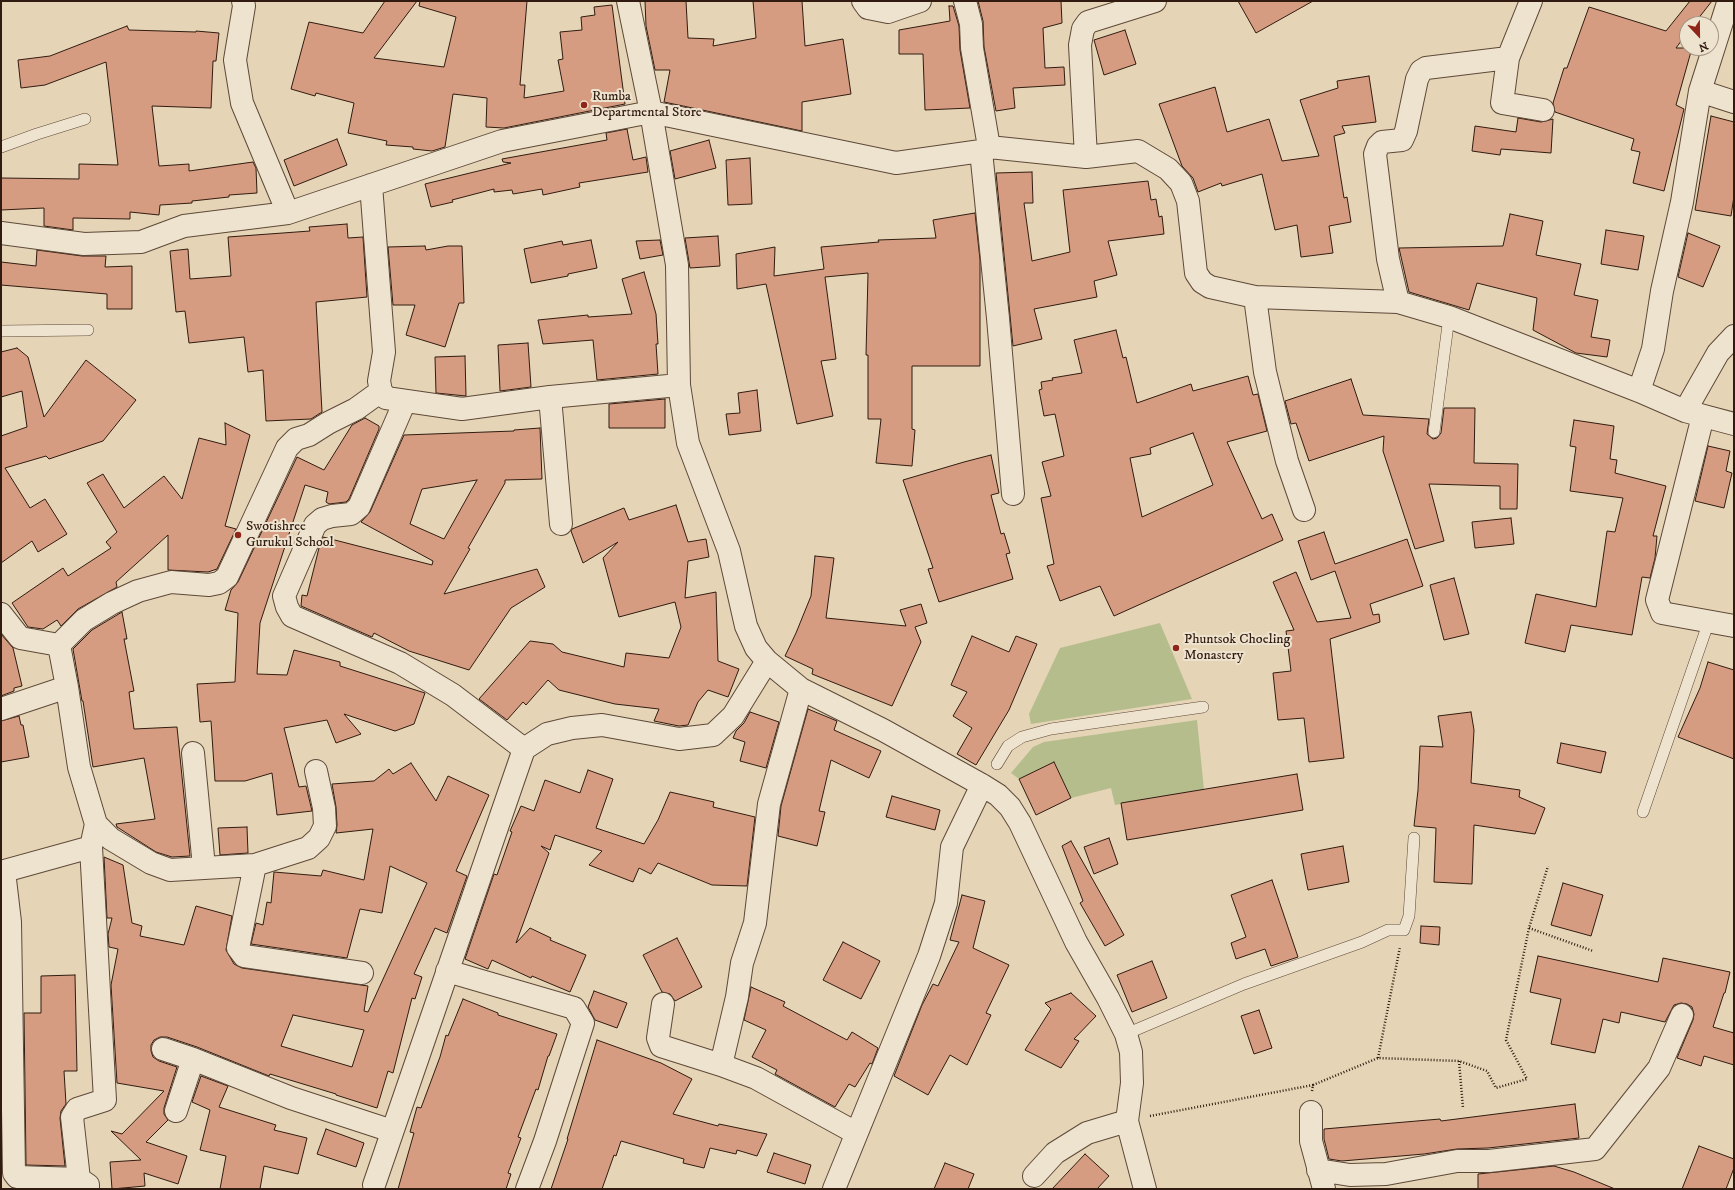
<!DOCTYPE html>
<style>
body{margin:0}
#map{position:relative;width:1735px;height:1190px;overflow:hidden;background:#e5d4b5;font-family:"IM FELL DW Pica",serif}
canvas{display:block}
.frame{position:absolute;inset:0;border:2px solid #311b10;pointer-events:none}
.north{position:absolute;left:1679px;top:16px;width:40px;height:40px;box-sizing:border-box;background:#eee3cf;border:1px solid #a29383;border-radius:50%;rotate:158deg;font-size:11px;font-weight:700;line-height:16px;text-align:center;color:#311b10}
.north::after{content:'';display:block;margin:auto;width:14px;height:18px;background:#8f2418;clip-path:polygon(50% 0,100% 100%,50% 72%,0 100%)}
</style>
<div id="map">
<canvas width="1735" height="1190"></canvas>
<div class="frame"></div>
<div class="north">N</div>
</div>
<script>
const ctx = document.querySelector('canvas').getContext('2d');
ctx.lineJoin = 'round';
function fill(path, color) {
  ctx.fillStyle = color;
  ctx.fill(path, 'evenodd');
}
function poly(rows) {
  const path = new Path2D();
  for (const r of rows) {
    path.moveTo(r[0], r[1]);
    for (let i = 2; i < r.length; i += 2) path.lineTo(r[i], r[i + 1]);
  }
  return path;
}
function strokePath(path, color, width, dash) {
  ctx.strokeStyle = color;
  ctx.lineWidth = width;
  ctx.lineCap = dash ? 'butt' : 'round';
  ctx.setLineDash(dash || []);
  ctx.stroke(path);
}
function drawText(font, color, halo, rows, align = 'center') {
  ctx.font = font + ' "IM FELL DW Pica",serif';
  ctx.lineWidth = 4;
  ctx.setLineDash([]);
  ctx.textBaseline = 'middle';
  ctx.strokeStyle = halo;
  ctx.fillStyle = color;
  for (const [text, x, y, turn = 0] of rows) {
    ctx.save();
    ctx.translate(x, y);
    ctx.rotate((+turn || 0) * Math.PI / 180);
    ctx.textAlign = isNaN(turn) ? turn : align;
    if (halo) ctx.strokeText(text, 0, 0);
    ctx.fillText(text, 0, 0);
    ctx.restore();
  }
}
fill(poly([
 [1160,623,1192,699,1031,724,1029,714,1060,648],
 [1197,720,1204,790,1115,805,1111,788,1071,798,1054,763,1019,779,1011,773,1033,747,1044,742]
]), '#b5bd8d');
const building = poly([
 [385,1,417,1,374,58,444,67,456,17,419,6,420,1,527,1,520,85,525,85,524,98,564,91,558,60,563,59,560,32,582,30,581,17,595,15,594,7,612,5,625,104,504,128,486,127,487,98,453,94,445,147,432,151,413,149,413,147,386,145,387,141,348,133,354,103,316,93,315,96,291,89,309,22,363,33,385,1],
 [645,1,686,1,688,38,714,39,713,46,756,38,753,1,802,1,805,46,843,39,851,94,802,102,802,131,664,102,670,70,655,70,646,26,645,1],
 [978,1,1061,1,1062,23,1043,28,1045,68,1064,67,1065,85,1013,88,1015,108,996,111,984,47,983,21,978,1],
 [1238,1,1313,1,1256,33,1238,1],
 [1690,1,1712,1,1694,24,1687,24,1687,33,1676,48,1692,48,1676,105,1684,109,1664,191,1633,183,1640,152,1631,150,1634,139,1555,112,1553,103,1564,68,1567,68,1589,7,1666,31,1690,1],
 [949,6,953,6,959,26,960,50,970,108,925,110,923,54,899,54,899,30,950,21,949,6],
 [127,26,129,30,196,32,196,31,219,33,216,61,213,61,211,108,152,106,159,166,189,164,189,171,253,162,256,168,257,193,229,195,229,197,192,201,192,203,160,205,159,215,130,212,130,219,73,218,73,230,44,226,44,208,1,210,1,178,79,179,79,164,118,165,106,62,45,85,21,88,18,60,50,56,127,26],
 [1125,30,1136,64,1104,75,1094,40,1125,30],
 [1369,76,1376,122,1342,126,1345,133,1334,136,1344,198,1347,197,1351,222,1329,226,1333,253,1301,257,1297,225,1275,230,1262,174,1222,186,1221,183,1198,192,1193,178,1182,166,1159,104,1215,87,1227,132,1269,119,1282,161,1319,156,1300,100,1338,88,1337,81,1369,76],
 [1711,116,1734,122,1734,196,1731,216,1695,210,1711,116],
 [1518,118,1541,122,1553,119,1551,153,1501,149,1500,155,1472,151,1475,126,1516,132,1518,118],
 [627,129,633,160,646,157,648,172,579,183,580,187,543,195,542,189,513,194,512,190,494,192,494,189,452,200,453,202,431,207,425,184,511,163,503,162,502,159,607,140,606,133,627,129],
 [337,139,347,165,294,186,284,160,337,139],
 [709,140,716,168,675,179,670,151,709,140],
 [750,158,752,204,728,205,726,160,750,158],
 [1032,172,1033,203,1024,203,1032,261,1070,252,1063,190,1148,181,1151,200,1156,199,1159,217,1162,216,1164,234,1108,241,1117,275,1094,281,1097,297,1034,309,1042,339,1013,346,996,173,1032,172],
 [975,213,980,260,980,366,912,366,912,429,915,430,912,466,876,463,881,419,868,419,868,355,866,355,868,273,825,277,836,359,821,361,833,416,797,424,766,284,737,289,736,254,775,247,774,276,824,269,821,247,879,242,878,240,936,238,933,220,975,213],
 [1510,214,1543,221,1536,255,1581,264,1574,295,1598,300,1591,337,1610,340,1607,357,1576,353,1533,330,1537,298,1477,283,1469,310,1409,292,1399,248,1503,246,1510,214],
 [347,224,348,238,363,237,367,297,316,302,322,412,311,419,266,421,263,370,248,372,244,337,189,343,185,311,176,312,170,251,188,249,190,279,231,276,228,237,310,231,309,227,347,224],
 [1606,230,1644,236,1638,270,1601,264,1606,230],
 [1688,233,1720,246,1703,287,1678,277,1688,233],
 [718,236,720,266,690,268,685,238,718,236],
 [591,240,597,268,568,274,568,276,531,283,524,249,562,241,563,245,591,240],
 [660,240,663,255,640,259,636,241,660,240],
 [425,246,426,250,448,246,462,246,464,303,459,303,445,347,406,335,415,305,393,305,388,247,425,246],
 [37,250,82,256,106,256,105,267,132,266,132,309,107,309,107,294,1,285,1,262,36,266,37,250],
 [644,272,656,314,658,344,656,344,658,374,597,380,593,340,543,344,538,320,588,315,588,317,632,314,622,279,644,272],
 [1116,330,1123,358,1126,357,1137,403,1191,384,1193,391,1248,376,1253,395,1258,394,1267,431,1227,442,1262,519,1272,514,1283,540,1114,616,1100,586,1060,601,1047,566,1054,564,1041,498,1051,496,1042,462,1064,456,1055,414,1044,416,1039,390,1042,389,1041,382,1053,380,1052,378,1082,373,1074,340,1116,330],
 [1193,433,1213,485,1142,517,1130,458,1151,454,1150,448,1193,433],
 [528,343,531,387,500,391,498,345,528,343],
 [17,348,28,357,44,417,86,360,136,400,103,441,49,459,46,456,5,468,30,508,45,499,67,534,38,552,32,541,1,563,1,436,27,427,22,391,1,397,1,352,17,348],
 [465,356,466,396,436,393,435,357,465,356],
 [1351,379,1363,415,1429,419,1427,434,1433,439,1437,438,1441,433,1444,408,1475,408,1474,463,1518,464,1517,509,1500,509,1500,486,1429,484,1444,541,1415,549,1383,451,1384,436,1309,461,1296,423,1291,424,1285,401,1351,379],
 [757,390,761,431,729,435,726,414,740,413,738,393,757,390],
 [665,399,665,428,609,428,609,404,665,399],
 [365,418,379,426,379,429,349,499,346,502,329,504,326,502,328,492,305,485,260,623,257,674,287,675,294,650,340,662,340,666,425,693,414,724,395,731,344,714,361,734,336,743,327,720,284,728,299,787,306,786,312,811,277,815,272,773,245,781,215,781,211,721,200,722,197,684,235,682,238,613,225,610,231,590,238,582,297,457,324,470,352,425,365,418],
 [1574,420,1614,426,1610,459,1617,460,1615,473,1666,486,1653,536,1657,536,1655,558,1650,578,1642,577,1632,635,1571,625,1565,652,1525,643,1536,594,1596,607,1607,531,1615,532,1623,498,1570,491,1576,447,1570,446,1574,420],
 [225,423,250,435,225,526,236,529,217,569,208,572,168,570,168,535,116,582,117,587,78,609,61,626,57,620,43,629,28,627,12,603,63,568,68,576,111,548,106,542,117,532,87,483,103,474,124,508,164,476,182,499,199,438,226,445,225,423],
 [540,428,542,479,505,480,505,483,468,548,470,549,444,594,537,569,545,587,511,608,469,670,409,651,374,633,372,637,301,606,302,595,307,596,319,548,323,537,432,565,433,561,361,522,370,512,404,435,514,431,514,430,540,428],
 [477,480,444,539,410,524,422,489,477,480],
 [1708,446,1730,451,1726,471,1732,473,1724,508,1695,501,1708,446],
 [991,455,999,493,991,495,1001,534,1004,533,1010,553,1006,554,1013,579,939,602,928,569,933,568,903,480,964,462,991,455],
 [676,505,688,542,706,539,709,557,688,561,685,598,716,592,718,661,739,669,728,697,708,690,698,702,688,725,679,726,654,721,659,709,615,704,559,690,548,680,526,705,523,702,507,720,479,699,530,641,553,644,562,652,624,667,626,653,669,658,681,627,675,602,619,617,603,558,618,542,583,563,571,531,572,529,624,508,629,520,676,505],
 [1511,518,1514,544,1475,548,1472,522,1511,518],
 [1324,532,1335,564,1407,539,1423,586,1370,604,1373,615,1379,614,1380,622,1330,639,1344,758,1309,762,1304,718,1278,720,1273,673,1291,671,1286,631,1294,630,1273,582,1296,572,1317,622,1351,618,1335,571,1311,580,1298,541,1324,532],
 [815,556,834,558,826,618,906,626,900,610,921,604,927,623,915,627,921,642,892,706,812,674,813,669,785,656,796,633,811,596,815,556],
 [1454,578,1469,634,1444,640,1430,585,1454,578],
 [122,612,127,639,124,639,134,691,129,692,134,729,177,727,190,856,172,857,156,852,117,827,116,824,155,819,144,758,93,767,83,701,82,701,73,649,92,630,122,612],
 [1,634,13,648,22,686,14,688,14,691,1,696,1,634],
 [972,636,1009,652,1016,636,1037,644,1009,710,976,765,957,754,972,728,953,716,967,692,951,685,972,636],
 [1708,662,1734,670,1734,759,1678,737,1700,688,1708,662],
 [808,709,837,721,834,730,881,751,869,778,831,760,819,811,825,812,817,846,778,836,781,806,808,709],
 [750,712,779,722,766,768,740,761,745,742,733,738,736,731,744,723,750,712],
 [1471,712,1474,730,1471,783,1520,790,1519,797,1545,808,1535,834,1474,825,1472,884,1434,882,1436,828,1414,826,1418,790,1420,746,1443,747,1438,716,1471,712],
 [19,716,21,725,23,725,29,757,1,762,1,721,19,716],
 [1561,743,1606,752,1601,773,1557,763,1561,743],
 [1054,762,1071,798,1036,815,1019,779,1054,762],
 [411,763,436,801,448,776,489,795,456,871,467,876,447,933,435,928,414,974,422,977,415,999,412,998,393,1073,388,1071,377,1108,336,1095,336,1094,270,1074,269,1076,197,1047,167,1037,160,1037,154,1040,151,1045,151,1051,153,1057,159,1061,177,1067,164,1108,164,1114,168,1120,146,1142,187,1156,178,1184,144,1173,145,1186,112,1189,110,1162,141,1160,111,1131,122,1134,164,1091,117,1083,111,985,118,949,109,947,108,934,112,918,107,918,104,857,123,865,132,923,142,926,140,936,184,945,196,906,232,916,226,950,234,964,242,968,368,986,364,1011,368,1012,427,883,390,866,382,913,360,909,347,958,251,944,256,923,263,925,267,902,271,903,274,872,321,876,323,870,364,880,373,829,336,833,337,825,336,807,332,784,374,781,389,769,393,774,411,763],
 [293,1015,364,1030,352,1067,281,1046,293,1015],
 [588,770,613,779,596,828,644,844,658,820,670,792,714,802,713,807,755,817,747,886,712,885,658,863,651,874,639,868,633,882,589,865,602,851,555,835,550,850,541,846,549,853,516,943,530,928,551,938,550,940,586,955,570,992,532,976,531,978,492,960,488,969,465,959,494,874,497,875,512,832,510,831,521,806,534,811,545,780,580,793,588,770],
 [1297,774,1303,810,1127,840,1121,803,1297,774],
 [892,796,940,810,935,830,886,817,892,796],
 [247,827,248,853,220,855,218,828,247,827],
 [1109,838,1118,864,1094,874,1084,847,1109,838],
 [1071,841,1124,935,1105,946,1080,903,1083,901,1062,846,1071,841],
 [1343,846,1349,882,1308,890,1301,854,1343,846],
 [1272,880,1298,957,1271,966,1265,949,1236,959,1231,943,1246,937,1231,895,1272,880],
 [1563,883,1603,895,1591,936,1551,925,1563,883],
 [962,895,985,901,973,948,1009,965,986,1013,991,1015,967,1065,950,1055,928,1095,894,1076,922,1005,933,984,938,986,959,942,950,940,962,895],
 [1421,926,1440,927,1439,945,1420,943,1421,926],
 [677,938,702,987,675,1001,670,994,662,992,643,955,677,938],
 [843,942,880,961,861,999,823,980,843,942],
 [1538,956,1658,982,1663,958,1730,972,1725,993,1724,993,1713,1027,1734,1033,1734,1065,1704,1056,1701,1066,1677,1058,1693,1020,1694,1014,1692,1007,1687,1004,1681,1003,1674,1005,1665,1022,1621,1012,1619,1023,1603,1019,1595,1053,1551,1044,1561,999,1530,992,1538,956],
 [1152,961,1167,998,1132,1012,1117,975,1152,961],
 [75,975,77,1071,64,1071,66,1104,61,1111,60,1118,65,1166,26,1165,24,1013,41,1013,41,976,75,975],
 [751,987,785,1002,783,1006,847,1040,852,1032,878,1048,872,1064,870,1063,855,1087,849,1084,835,1107,775,1074,777,1070,752,1057,766,1030,744,1020,751,987],
 [594,991,627,1003,617,1028,595,1020,588,1007,594,991],
 [1071,993,1096,1016,1074,1039,1079,1041,1061,1068,1025,1050,1051,1009,1045,1003,1071,993],
 [463,999,498,1013,498,1015,557,1034,549,1056,548,1056,538,1090,536,1089,518,1137,521,1138,508,1173,511,1174,506,1189,398,1189,414,1133,410,1132,417,1107,421,1108,440,1057,446,1035,448,1036,463,999],
 [1259,1010,1272,1048,1254,1054,1241,1016,1259,1010],
 [597,1040,661,1063,692,1079,673,1114,718,1126,719,1124,767,1134,757,1156,737,1150,736,1154,710,1148,704,1168,683,1163,684,1159,621,1141,616,1156,614,1155,602,1189,551,1189,568,1139,567,1139,597,1040],
 [201,1076,228,1086,219,1107,276,1125,274,1130,307,1138,298,1174,264,1166,260,1189,220,1189,226,1156,200,1150,210,1110,192,1102,201,1076],
 [1575,1104,1579,1138,1488,1148,1457,1149,1424,1154,1342,1161,1329,1159,1324,1139,1324,1129,1440,1119,1441,1121,1575,1104],
 [326,1129,364,1143,356,1167,317,1154,326,1129],
 [1699,1146,1734,1159,1734,1168,1726,1189,1682,1189,1699,1146],
 [774,1153,811,1165,805,1184,767,1172,774,1153],
 [1085,1154,1109,1176,1097,1189,1052,1189,1085,1154],
 [945,1163,974,1174,968,1189,934,1189,945,1163],
 [1554,1166,1574,1172,1615,1189,1478,1189,1478,1174,1554,1166]
]);
fill(building, '#d59c81');
strokePath(building, '#311b10', 1);
const service = poly([
 [1,147,37,134,85,119],
 [1,331,88,330],
 [1434,432,1449,317],
 [997,764,1008,746,1022,737,1051,729,1203,707],
 [1643,812,1709,621],
 [1126,1034,1244,984,1362,942,1388,930,1404,930,1409,916,1414,838]
]);
const minor = poly([
 [863,1,868,8,888,12,920,1],
 [965,1,971,24,972,48,989,147],
 [1508,58,1502,103,1543,110],
 [1700,91,1734,102],
 [981,151,998,318,1013,494],
 [1086,157,1080,45,1083,29,1088,22,1155,1],
 [371,185,384,352,379,381,381,391,386,398,462,409,550,397,679,385],
 [288,213,502,141,651,112,896,163,981,151,989,147,1086,157,1138,151,1168,169,1181,183,1188,201,1196,273,1202,282,1210,287,1255,297,1398,302,1449,317,1639,391,1685,411,1734,424],
 [1,233,84,244,141,242,184,226,288,213,242,103,235,60,244,6,243,1],
 [1255,297,1265,372,1287,461,1304,510],
 [1398,302,1388,259,1375,154,1378,146,1382,142,1402,140,1406,131,1417,79,1421,71,1426,68,1508,58,1531,1],
 [1639,391,1653,349,1662,291,1682,202,1700,91,1727,6,1731,1],
 [550,397,561,524],
 [405,401,359,507,351,514,332,516,322,519,315,525,284,596,287,607,292,616,400,663,453,695,524,749],
 [1685,411,1718,353,1734,336],
 [1703,416,1657,600,1662,613,1734,626],
 [1,614,20,638,59,645,67,687,79,767,96,824,111,839,151,863,170,870,255,865,238,948,244,956,362,973],
 [59,645,84,620,112,603,138,591,171,582,209,585,219,583,227,577,287,448,296,439,309,435,328,423,356,409,381,391],
 [767,661,801,689,883,730,982,785,998,795,1010,807,1020,823,1076,942,1108,998,1126,1034,1131,1052,1132,1083,1127,1121,1145,1189],
 [801,689,769,804,755,923,742,963,737,997,721,1065,756,1078,856,1133],
 [1,709,67,687],
 [193,753,204,867],
 [255,865,308,848,319,838,325,826,324,808,316,771],
 [4,871,10,922,14,1173,17,1177,79,1179,88,1185,88,1189],
 [1,872,91,847],
 [447,971,574,1008,583,1023,545,1141,527,1189],
 [663,1004,658,1038,661,1046,721,1065],
 [163,1049,193,1059,291,1098,392,1131],
 [176,1111,193,1059],
 [1311,1112,1311,1141,1324,1189],
 [1318,1170,1350,1175,1386,1174,1457,1161,1489,1161,1595,1149,1659,1068,1682,1015],
 [1034,1176,1055,1153,1087,1133,1127,1121],
 [79,1179,72,1117,77,1109,105,1100,91,847,96,824],
 [374,1185,524,749,547,734,572,728,602,725,679,739,713,735,733,716,767,661,756,648,746,626,729,551,688,443,679,385,677,265,651,112,628,1],
 [834,1189,929,956,946,903,952,847,982,785]
]);
strokePath(service, '#5e4939', 12);
strokePath(minor, '#5e4939', 24);
strokePath(poly([
 [1529,928,1593,951],
 [1378,1058,1400,947],
 [1459,1061,1463,1108],
 [1313,1085,1378,1058,1459,1061,1487,1071,1496,1088,1527,1079,1506,1040,1529,928,1548,866],
 [1150,1116,1313,1085,1312,1091]
]), '#311b10', 2.5, [1, 2]);
strokePath(service, '#eee3cf', 11);
strokePath(minor, '#eee3cf', 22);
for (const [x, y, r, color] of [
 [584,105,4,"#8f2418"],
 [238,535,4,"#8f2418"],
 [1176,648,4,"#8f2418"]
]) {
  const dot = new Path2D();
  dot.arc(x, y, r, 0, 2 * Math.PI);
  ctx.fillStyle = color;
  ctx.fill(dot);
  strokePath(dot, '#eee3cf', 1.5);
}
drawText('14px', '#311b10', '#eee3cf', [
 ["Rumba",592,97],
 ["Departmental Store",592,113],
 ["Swotishree",246,527],
 ["Gurukul School",246,543],
 ["Phuntsok Choeling",1184,640],
 ["Monastery",1184,656]
], 'left');
</script>
